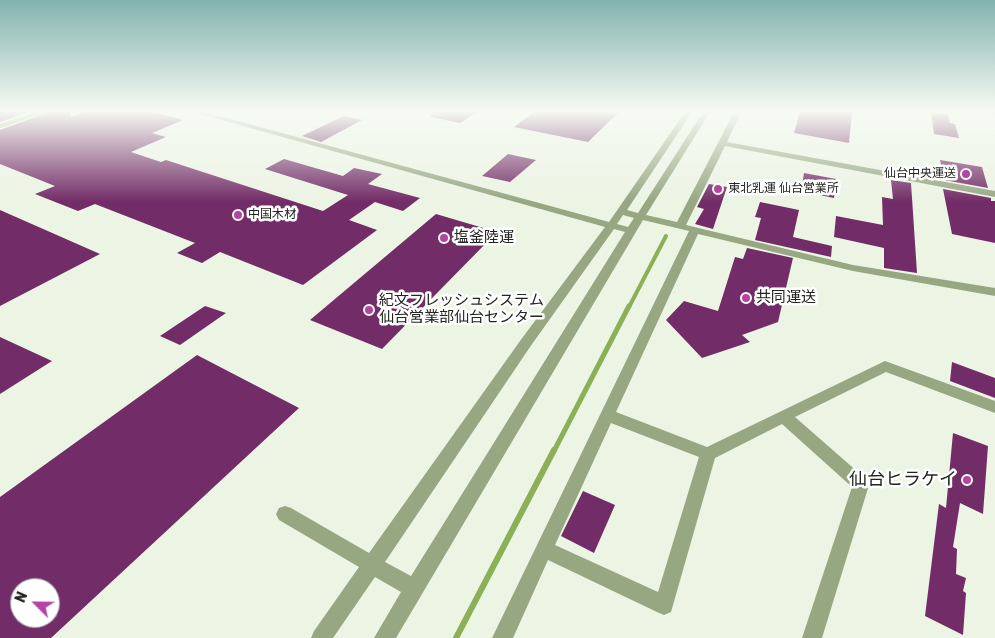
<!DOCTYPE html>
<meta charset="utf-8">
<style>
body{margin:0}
#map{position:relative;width:995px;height:638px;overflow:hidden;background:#ecf4e4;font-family:Rubik,sans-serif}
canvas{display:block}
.north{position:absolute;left:10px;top:578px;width:50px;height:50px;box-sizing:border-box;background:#fff;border:1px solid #a7a7a5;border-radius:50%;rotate:293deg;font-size:14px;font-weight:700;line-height:20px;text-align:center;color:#22241f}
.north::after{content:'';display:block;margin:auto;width:18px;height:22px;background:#b345a2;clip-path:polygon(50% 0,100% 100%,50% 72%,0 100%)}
</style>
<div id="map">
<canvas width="995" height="638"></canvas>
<div class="north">N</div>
</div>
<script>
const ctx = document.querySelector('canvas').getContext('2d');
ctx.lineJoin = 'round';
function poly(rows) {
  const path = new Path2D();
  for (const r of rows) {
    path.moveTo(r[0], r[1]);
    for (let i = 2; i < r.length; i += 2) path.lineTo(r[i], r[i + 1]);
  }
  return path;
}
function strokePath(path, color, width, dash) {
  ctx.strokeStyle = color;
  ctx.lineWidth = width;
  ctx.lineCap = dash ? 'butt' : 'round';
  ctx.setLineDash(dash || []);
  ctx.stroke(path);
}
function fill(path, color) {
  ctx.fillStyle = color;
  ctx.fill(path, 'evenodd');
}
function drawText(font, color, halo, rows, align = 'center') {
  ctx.font = font + ' Rubik,"Noto Sans JP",sans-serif';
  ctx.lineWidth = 5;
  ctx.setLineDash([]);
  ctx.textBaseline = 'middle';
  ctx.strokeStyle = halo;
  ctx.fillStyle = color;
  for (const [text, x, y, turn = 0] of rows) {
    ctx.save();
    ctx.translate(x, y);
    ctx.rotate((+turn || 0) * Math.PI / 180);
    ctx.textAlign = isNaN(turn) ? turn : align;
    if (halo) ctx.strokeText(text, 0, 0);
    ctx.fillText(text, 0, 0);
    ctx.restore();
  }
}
strokePath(poly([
 [629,307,666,236]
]), '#8bb058', 4);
strokePath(poly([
 [554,451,629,306]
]), '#8bb058', 5);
strokePath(poly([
 [456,638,554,450]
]), '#8bb058', 6);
fill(poly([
 [0,112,29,112,0,122],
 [49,112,70,112,71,117,84,112,153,112,183,120,152,133,166,137,131,152,161,162,166,160,323,211,348,195,265,169,284,159,343,176,354,168,382,174,368,184,420,198,403,211,375,202,349,220,377,230,303,285,220,252,202,263,177,253,195,243,95,204,78,211,35,194,55,186,0,164,0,130],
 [432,112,477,112,460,123,431,117],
 [534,112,619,112,588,142,514,127],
 [800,112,852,112,849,143,794,133],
 [931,112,948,115,950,123,955,124,959,138,934,134],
 [344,116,362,120,321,142,302,136],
 [508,154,536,160,510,182,482,176],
 [940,160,982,167,988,188,944,180],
 [804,173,836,179,834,198,801,191],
 [891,180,911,183,917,273,884,268,884,248,834,237,836,216,883,225,882,197,893,199],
 [709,184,727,187,713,229,695,224,704,209,697,207],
 [943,189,991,198,991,201,995,201,995,243,952,234],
 [760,202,799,210,793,237,832,246,831,257,755,240,761,218,755,217],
 [0,210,100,254,0,306],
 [436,214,497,232,382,349,310,320],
 [747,248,793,258,778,322,742,335,750,342,702,358,666,320,684,301,718,311,735,257,743,259],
 [205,306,226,313,180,345,160,336],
 [0,337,52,361,0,394],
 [197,355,299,408,51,638,0,638,0,497],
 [20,588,50,588,50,618,20,618],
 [952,362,995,378,995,398,950,381],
 [953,433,988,446,983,514,960,503,953,547,957,549,956,574,966,578,963,591,966,593,963,635,925,616,939,504,946,508],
 [583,491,615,505,594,553,561,536]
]), '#722c67');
fill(poly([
 [36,112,47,112,0,128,0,124,36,112],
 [193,112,205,112,609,222,685,112,692,112,627,210,638,213,703,112,710,112,646,215,677,222,734,112,741,112,727,142,995,191,995,197,725,146,686,225,853,265,995,288,995,296,853,271,698,234,616,412,707,447,885,361,995,401,995,413,886,372,795,417,867,480,869,485,822,638,802,638,852,487,782,424,715,458,671,612,664,615,657,612,548,560,513,638,492,638,689,231,643,220,396,638,374,638,401,592,375,577,333,638,311,638,314,631,359,567,279,520,276,514,279,508,285,506,291,508,369,553,520,341,605,227,193,112],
 [623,215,634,218,628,227,617,224,623,215],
 [614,229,625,232,411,576,385,562,530,347,614,229],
 [611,423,699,457,658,592,555,545,611,423],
 [988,112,995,112,995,115,988,114,988,112]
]), '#96a782');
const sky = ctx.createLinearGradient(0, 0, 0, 202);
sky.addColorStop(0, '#83b2ae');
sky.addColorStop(0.55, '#f6faf3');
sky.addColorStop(1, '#f6faf300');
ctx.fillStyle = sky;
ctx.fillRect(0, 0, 995, 202);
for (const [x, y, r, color] of [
 [966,174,5,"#b345a2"],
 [718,189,5,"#b345a2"],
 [238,215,5,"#b345a2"],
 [444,238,5,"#b345a2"],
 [746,298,5,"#b345a2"],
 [369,310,5,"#b345a2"],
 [967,480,5,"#b345a2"]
]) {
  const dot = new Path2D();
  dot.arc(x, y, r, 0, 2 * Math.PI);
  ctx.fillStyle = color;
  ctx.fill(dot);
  strokePath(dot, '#fff', 2);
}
drawText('12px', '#22241f', '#fff', [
 ["仙台中央運送",956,174,"right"],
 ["東北乳運 仙台営業所",728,189],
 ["中国木材",248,215]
], 'left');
drawText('15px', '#22241f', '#fff', [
 ["塩釜陸運",454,238],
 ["共同運送",756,298],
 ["紀文フレッシュシステム",379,301],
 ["仙台営業部仙台センター",379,318]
], 'left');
drawText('18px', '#22241f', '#fff', [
 ["仙台ヒラケイ",957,480]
], 'right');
</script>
